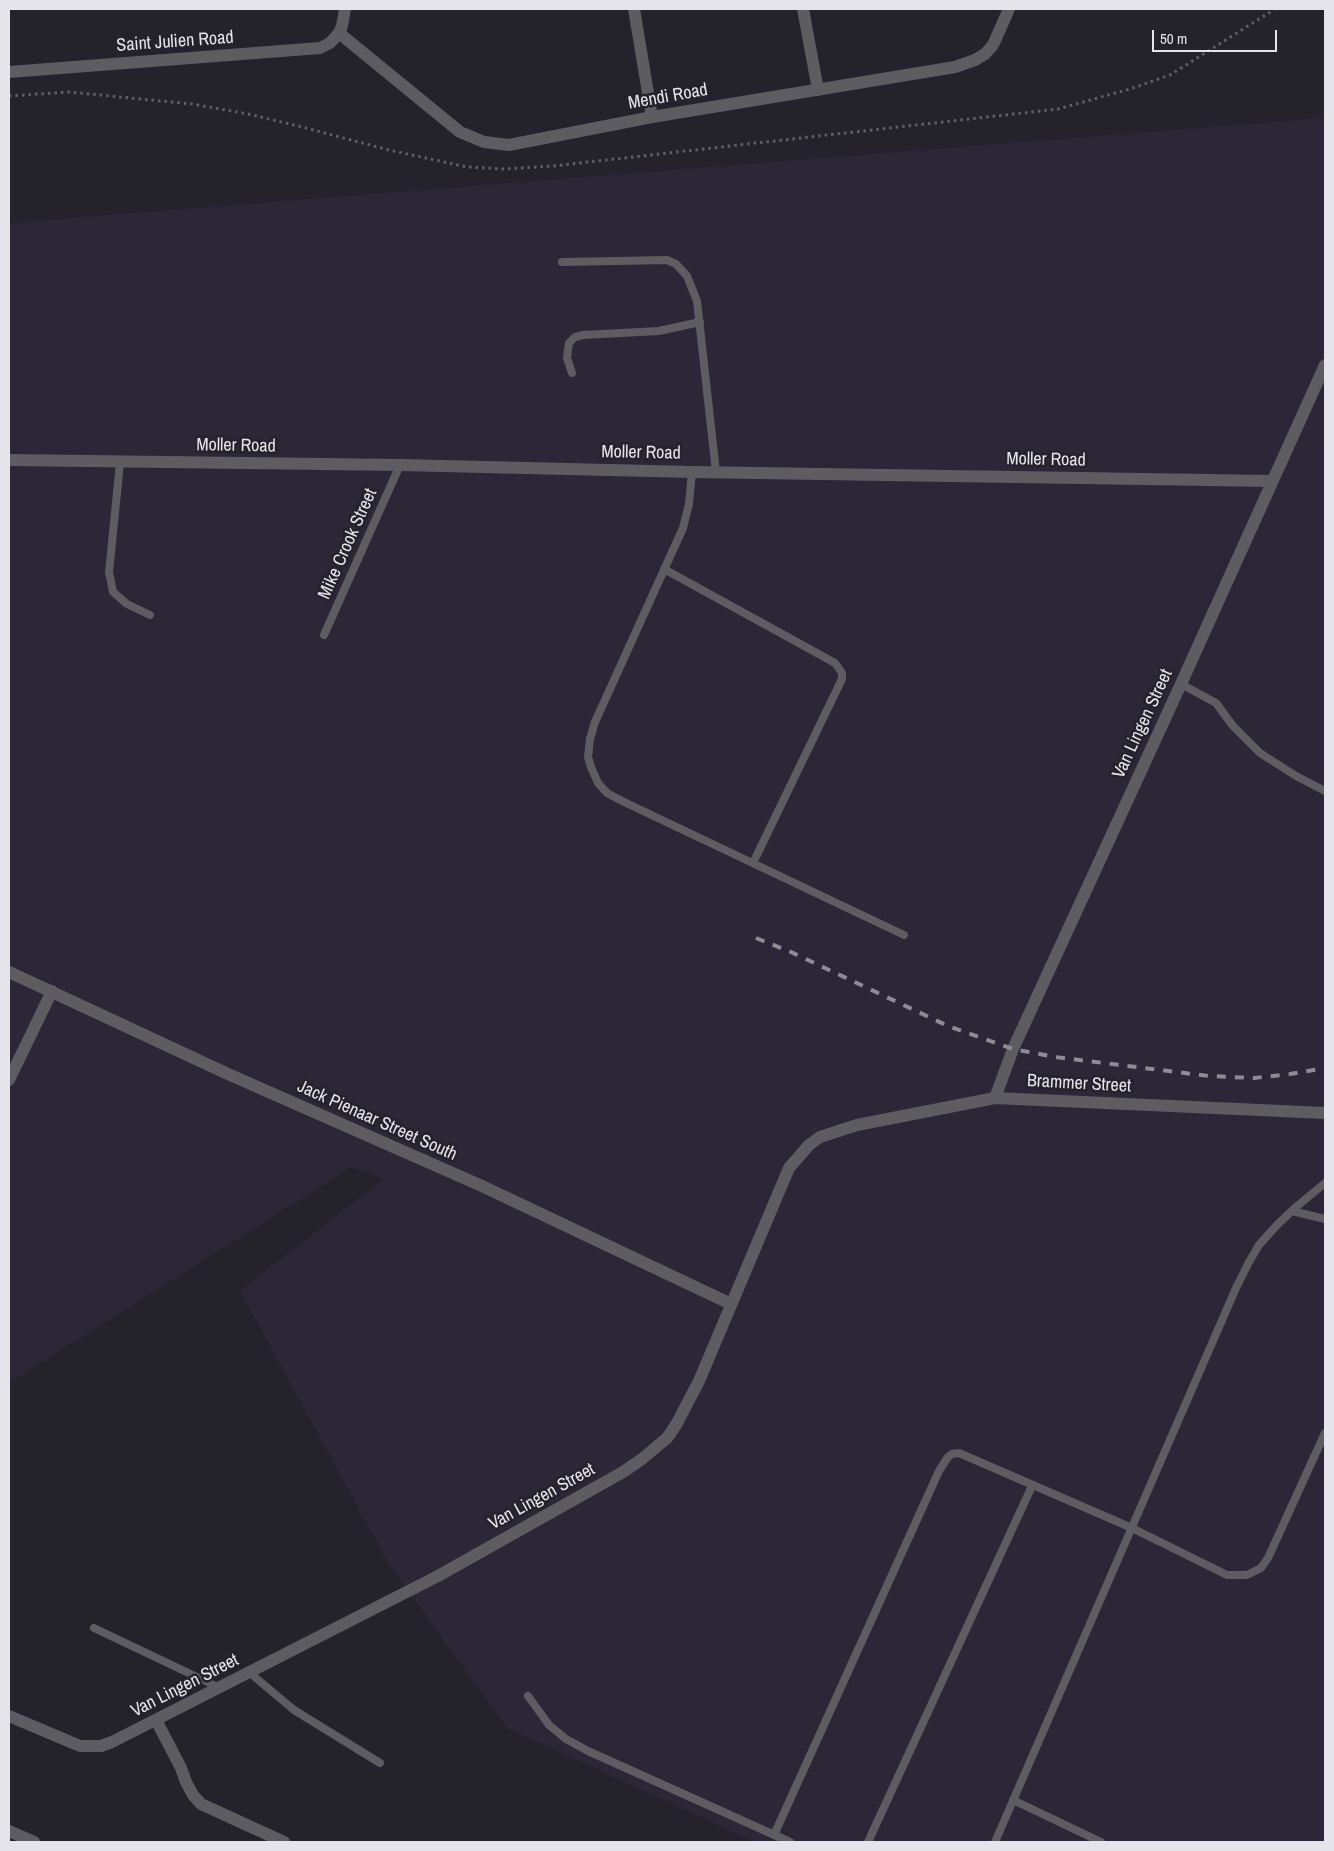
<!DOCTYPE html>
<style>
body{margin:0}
#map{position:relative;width:1334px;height:1851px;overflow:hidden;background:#24222b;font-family:"Archivo Narrow",sans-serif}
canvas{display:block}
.frame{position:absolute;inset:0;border:10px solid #e6e4eb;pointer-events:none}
.scale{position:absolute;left:1152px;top:30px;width:125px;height:22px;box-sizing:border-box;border:2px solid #e6e4eb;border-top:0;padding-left:6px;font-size:15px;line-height:18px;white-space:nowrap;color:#e6e4eb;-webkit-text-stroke:4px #24222b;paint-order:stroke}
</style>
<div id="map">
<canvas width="1334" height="1851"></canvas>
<div class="frame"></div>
<div class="scale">50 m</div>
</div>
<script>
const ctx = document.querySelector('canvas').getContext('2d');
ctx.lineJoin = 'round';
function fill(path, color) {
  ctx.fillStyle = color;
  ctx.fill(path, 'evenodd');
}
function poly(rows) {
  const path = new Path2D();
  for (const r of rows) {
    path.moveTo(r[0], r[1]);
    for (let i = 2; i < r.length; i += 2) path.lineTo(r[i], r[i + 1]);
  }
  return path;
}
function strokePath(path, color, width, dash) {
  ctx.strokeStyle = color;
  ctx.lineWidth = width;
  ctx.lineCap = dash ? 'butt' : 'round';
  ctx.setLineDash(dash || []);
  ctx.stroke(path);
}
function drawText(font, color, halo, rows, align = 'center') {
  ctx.font = font + ' "Archivo Narrow",sans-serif';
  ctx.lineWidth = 5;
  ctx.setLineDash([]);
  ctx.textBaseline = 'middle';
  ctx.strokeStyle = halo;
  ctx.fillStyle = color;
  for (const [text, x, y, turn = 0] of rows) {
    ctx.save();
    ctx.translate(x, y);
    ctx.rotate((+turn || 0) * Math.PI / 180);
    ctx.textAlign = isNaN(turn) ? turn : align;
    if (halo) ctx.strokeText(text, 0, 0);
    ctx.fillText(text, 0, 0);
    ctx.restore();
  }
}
fill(poly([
 [1325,118,1325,1842,755,1842,507,1728,389,1565,240,1291,384,1179,352,1167,9,1383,9,223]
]), '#2b2736');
strokePath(poly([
 [9,96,69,92,192,104,248,114,298,126,389,150,467,167,503,169,553,166,1058,109,1130,89,1170,75,1275,9]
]), '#605e67', 3, [2.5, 4]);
strokePath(poly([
 [562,262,667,260,676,264,687,276,697,301,716,472],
 [572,373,567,358,568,350,569,343,575,337,583,335,659,331,700,322],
 [120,463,109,572,113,592,127,604,150,615],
 [692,472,689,504,683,528,595,722,590,739,588,757,591,767,598,783,607,793,622,801,904,935],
 [664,569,835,663,842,673,842,679,753,863],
 [324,635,400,465],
 [1181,684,1216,703,1233,726,1260,753,1296,776,1325,791],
 [1292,1211,1325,1219],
 [94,1628,220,1688],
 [250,1673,294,1710,380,1763],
 [528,1696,549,1725,566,1739,588,1751,790,1842],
 [1013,1800,1101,1842],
 [774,1835,939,1471,948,1457,952,1454,959,1453,966,1456,1132,1528,1227,1575,1247,1575,1261,1568,1268,1558,1325,1433],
 [868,1842,1032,1486],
 [995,1842,1236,1288,1249,1262,1259,1245,1277,1225,1296,1207,1325,1183]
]), '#5d5c61', 8);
strokePath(poly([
 [634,9,652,117],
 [803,9,818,90],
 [339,33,460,132,484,142,509,145,652,117,955,67,975,60,985,54,993,45,1009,9],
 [9,72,320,48,330,43,339,33,342,26,345,9],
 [9,460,400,465,692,472,1272,481],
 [9,972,228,1074,482,1186,731,1304],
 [9,1080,52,991],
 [995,1098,1013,1049,1181,684,1325,365],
 [9,1716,80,1746,101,1746,112,1742,438,1576,623,1472,642,1459,667,1438,676,1425,699,1381,789,1168,809,1145,820,1137,857,1125,995,1098,1325,1113],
 [156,1720,181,1768,186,1782,193,1795,201,1804,284,1842],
 [9,1831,34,1842]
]), '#5d5c61', 12);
strokePath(poly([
 [756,938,791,952,948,1026,1013,1049,1055,1057,1209,1076,1254,1078,1290,1074,1325,1068]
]), '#8d8b93', 4, [9, 9]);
drawText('18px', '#e6e4eb', '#24222b', [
 ["Saint Julien Road",175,42,-4],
 ["Mendi Road",668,97,-10],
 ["Moller Road",236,446,1],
 ["Moller Road",641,453,1],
 ["Moller Road",1046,460,1],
 ["Mike Crook Street",348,544,-66],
 ["Van Lingen Street",1143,724,-65],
 ["Brammer Street",1079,1084,3],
 ["Jack Pienaar Street South",377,1121,24],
 ["Van Lingen Street",542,1497,-29],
 ["Van Lingen Street",185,1686,-27]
]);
</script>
